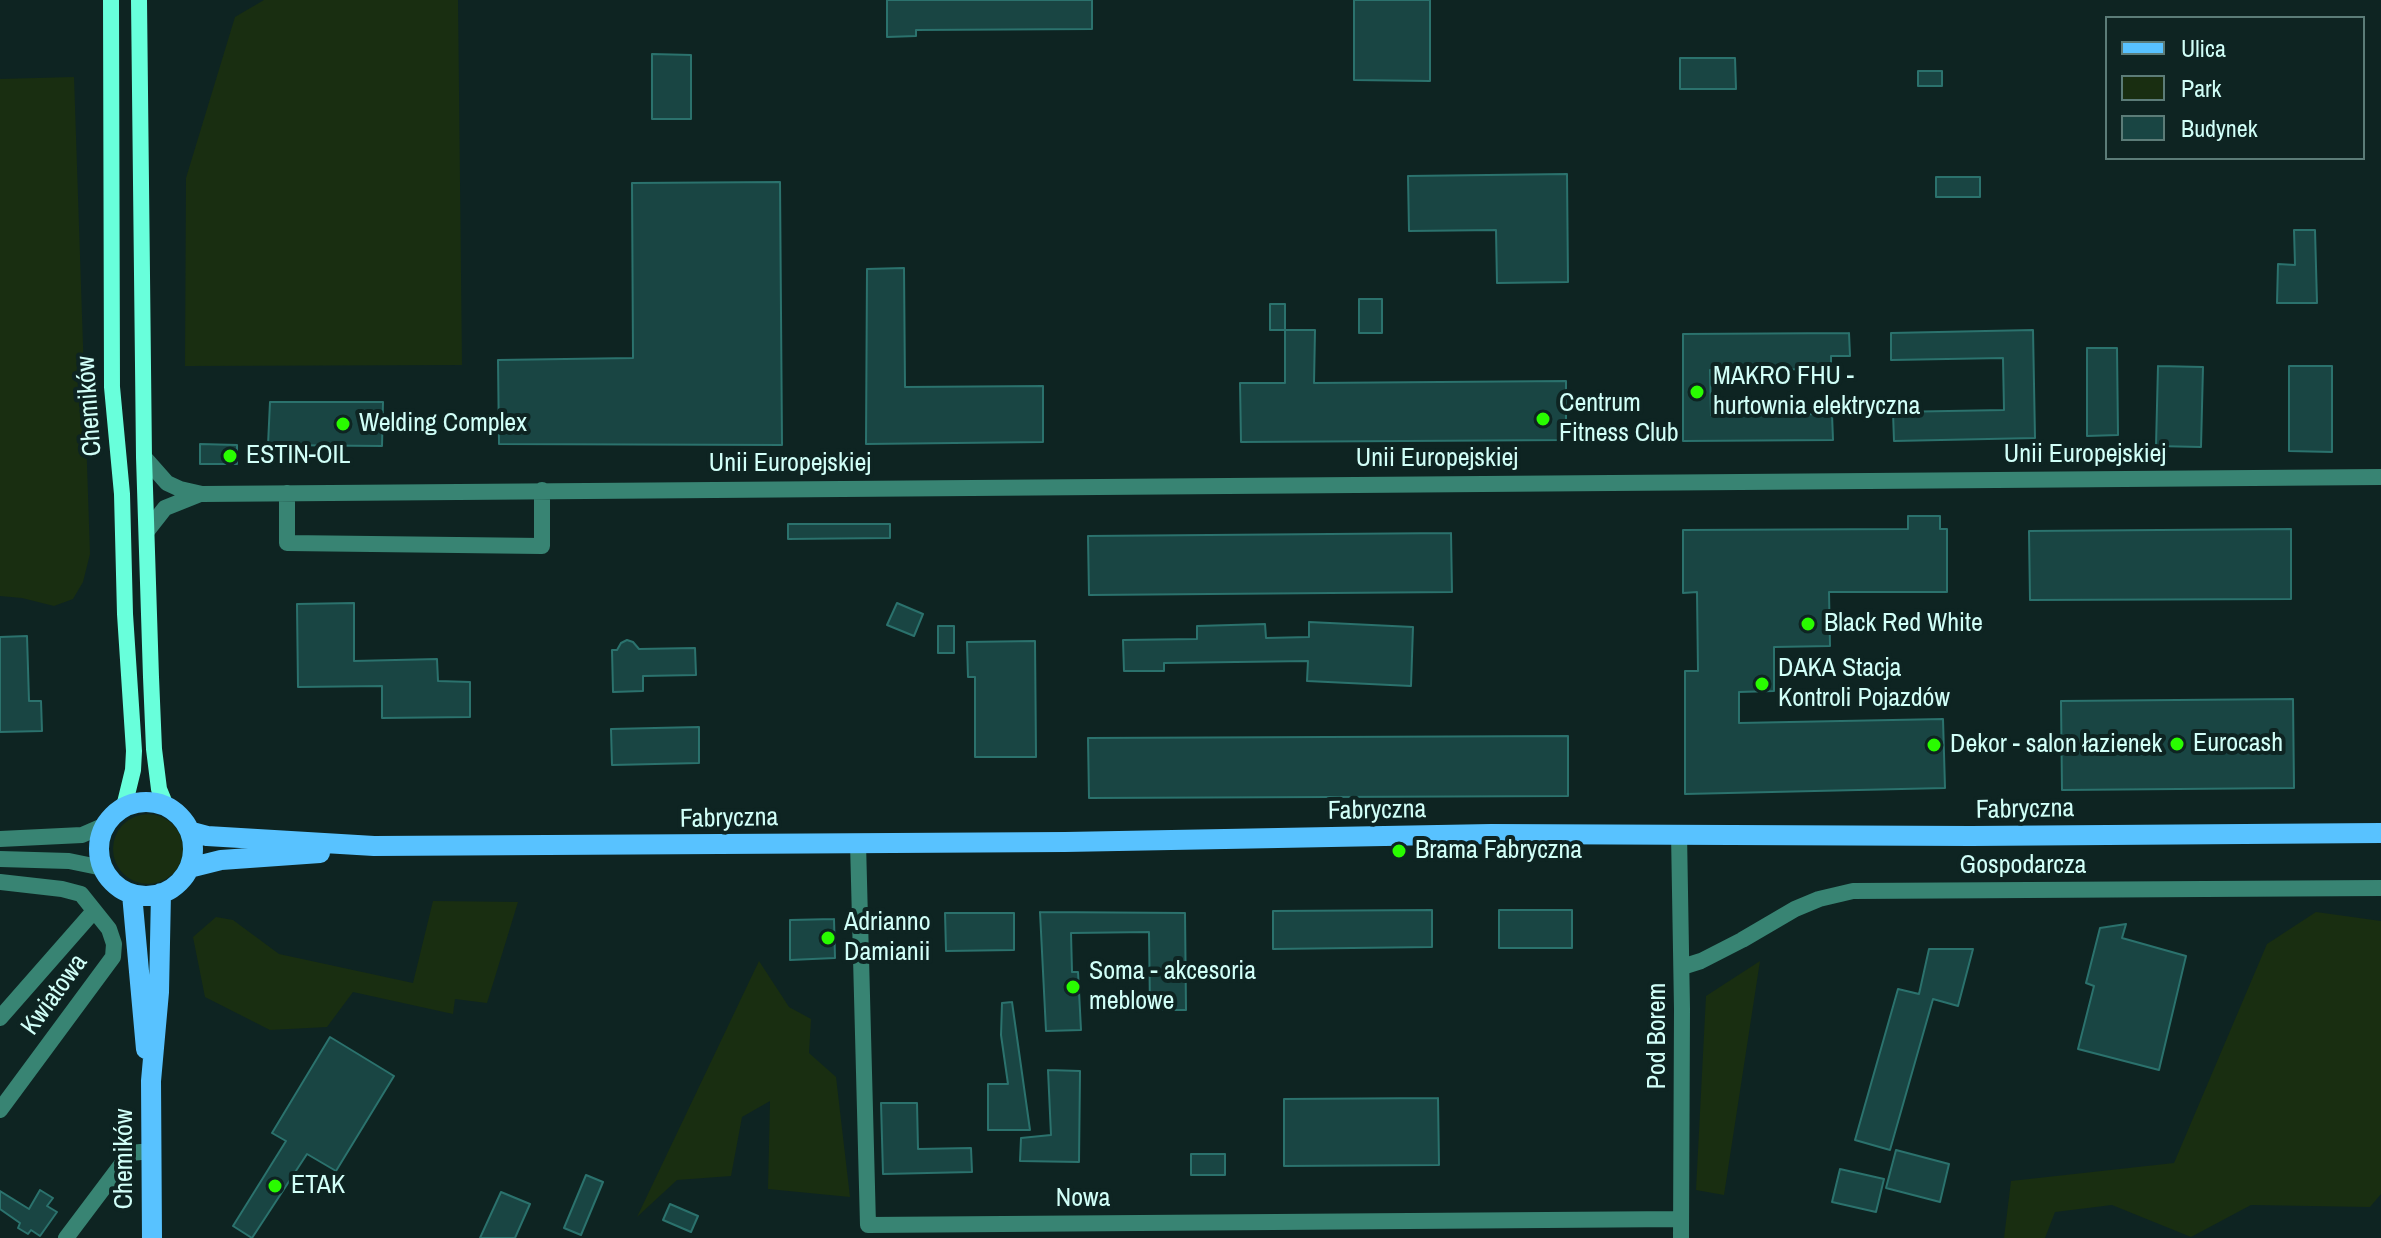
<!DOCTYPE html>
<meta charset="utf-8">
<style>
body{margin:0}
#map{position:relative;width:2381px;height:1238px;overflow:hidden;background:#0e2422;font-family:"Archivo Narrow",sans-serif}
canvas{display:block}
.legend{position:absolute;left:2105px;top:16px;width:260px;height:144px;box-sizing:border-box;background:#0e2422;border:2px solid #5c7c78;margin:0;padding:10px 14px;list-style:none;font-size:24px;color:#d1fff8}
.legend li{display:flex;align-items:center;gap:16px;height:40px}
.legend b{width:40px;border:2px solid #5c7c78}
</style>
<div id="map">
<canvas width="2381" height="1238"></canvas>
<ul class="legend">
<li><b style="height:10px;background:#58c2ff"></b>Ulica</li>
<li><b style="height:22px;background:#192e11"></b>Park</li>
<li><b style="height:22px;background:#194543"></b>Budynek</li>
</ul>
</div>
<script>
const ctx = document.querySelector('canvas').getContext('2d');
ctx.lineJoin = 'round';
function fill(path, color) {
  ctx.fillStyle = color;
  ctx.fill(path, 'evenodd');
}
function poly(rows) {
  const path = new Path2D();
  for (const r of rows) {
    if (r.length === 3) {
      path.moveTo(r[0] + r[2], r[1]);
      path.arc(r[0], r[1], r[2], 0, 2 * Math.PI);
      continue;
    }
    path.moveTo(r[0], r[1]);
    for (let i = 2; i < r.length; i += 2) path.lineTo(r[i], r[i + 1]);
  }
  return path;
}
function strokePath(path, color, width, dash) {
  ctx.strokeStyle = color;
  ctx.lineWidth = width;
  ctx.lineCap = dash ? 'butt' : 'round';
  ctx.setLineDash(dash || []);
  ctx.stroke(path);
}
function drawText(font, color, halo, rows, align = 'center') {
  ctx.font = font + ' "Archivo Narrow",sans-serif';
  ctx.lineWidth = 8;
  ctx.setLineDash([]);
  ctx.textBaseline = 'middle';
  ctx.strokeStyle = halo;
  ctx.fillStyle = color;
  for (const [text, x, y, turn = 0] of rows) {
    ctx.save();
    ctx.translate(x, y);
    ctx.rotate((+turn || 0) * Math.PI / 180);
    ctx.textAlign = isNaN(turn) ? turn : align;
    if (halo) ctx.strokeText(text, 0, 0);
    ctx.fillText(text, 0, 0);
    ctx.restore();
  }
}
fill(poly([
 [264,0,458,0,462,365,185,366,186,178,235,17],
 [74,77,90,554,83,582,73,599,54,606,22,598,0,596,0,79],
 [148,849,35],
 [433,901,518,902,487,1003,455,999,453,1014,353,992,327,1027,270,1030,205,997,193,937,216,917,233,920,279,954,413,983],
 [2316,912,2381,921,2381,1194,2370,1207,2251,1205,2191,1237,2112,1205,2055,1212,2045,1238,2004,1238,2011,1181,2174,1163,2267,944],
 [759,961,789,1007,811,1019,809,1053,836,1077,850,1197,768,1189,770,1101,742,1117,731,1176,677,1180,637,1217],
 [1760,961,1724,1195,1696,1190,1706,996]
]), '#192e11');
const building = poly([
 [887,0,1092,0,1092,29,916,30,916,36,887,37,887,0],
 [1354,0,1430,0,1430,81,1354,80,1354,0],
 [652,54,691,55,691,119,652,119,652,54],
 [1680,58,1735,58,1736,89,1680,89,1680,58],
 [1918,71,1942,71,1942,86,1918,86,1918,71],
 [1567,174,1568,282,1497,283,1496,230,1409,231,1408,176,1567,174],
 [1936,177,1980,177,1980,197,1936,197,1936,177],
 [780,182,782,445,499,444,498,360,633,358,632,183,780,182],
 [2294,230,2315,230,2317,303,2277,303,2278,264,2295,265,2294,230],
 [904,268,905,387,1043,386,1043,442,866,444,867,269,904,268],
 [1359,299,1382,299,1382,333,1359,333,1359,299],
 [1270,304,1285,304,1285,330,1270,330,1270,304],
 [1285,330,1315,330,1314,383,1566,381,1566,440,1241,442,1240,383,1285,383,1285,330],
 [2033,330,2035,438,1894,441,1893,412,2004,410,2003,358,1891,360,1891,333,2033,330],
 [1849,333,1850,356,1831,356,1831,369,1710,370,1711,415,1832,414,1833,440,1683,441,1683,334,1849,333],
 [2087,348,2117,348,2118,435,2087,436,2087,348],
 [2158,366,2203,367,2201,447,2156,446,2158,366],
 [2289,366,2332,366,2332,452,2289,451,2289,366],
 [270,402,383,402,382,446,268,445,270,402],
 [200,444,237,445,237,464,200,464,200,444],
 [1908,516,1940,516,1940,529,1947,529,1947,592,1829,592,1830,646,1774,647,1774,691,1739,692,1739,723,1943,719,1945,788,1685,794,1685,671,1698,671,1697,592,1683,593,1683,530,1908,529,1908,516],
 [788,524,890,524,890,538,788,539,788,524],
 [2291,529,2291,599,2030,600,2029,531,2291,529],
 [1451,533,1452,592,1089,595,1088,536,1451,533],
 [354,603,354,661,437,659,438,681,470,682,470,717,382,718,382,686,298,687,297,604,354,603],
 [897,603,923,614,914,636,887,625,897,603],
 [1309,622,1413,627,1411,686,1307,681,1308,661,1164,663,1164,671,1124,671,1123,640,1197,639,1197,626,1265,624,1266,638,1309,637,1309,622],
 [938,626,954,626,954,653,938,653,938,626],
 [27,636,29,701,41,701,42,731,0,732,0,637,27,636],
 [627,640,633,642,639,649,695,648,696,675,643,676,643,691,613,692,612,650,617,650,621,643,627,640],
 [1035,641,1036,757,975,757,975,677,968,677,967,642,1035,641],
 [2293,699,2294,788,2062,790,2061,701,2293,699],
 [699,727,699,763,612,765,611,729,699,727],
 [1568,736,1568,796,1089,798,1088,738,1568,736],
 [1432,910,1432,947,1273,949,1273,911,1432,910],
 [1499,910,1572,910,1572,948,1499,948,1499,910],
 [1040,912,1185,913,1186,1010,1150,1010,1149,932,1071,933,1072,972,1078,972,1081,1030,1046,1031,1040,912],
 [945,913,1014,913,1014,950,946,951,945,913],
 [834,919,835,958,790,960,790,920,834,919],
 [2126,924,2122,938,2186,956,2159,1070,2078,1049,2094,986,2086,983,2100,928,2126,924],
 [1929,949,1973,949,1958,1006,1933,999,1890,1150,1855,1140,1898,989,1919,994,1929,949],
 [1012,1002,1030,1130,988,1130,988,1084,1008,1084,1001,1035,1002,1003,1012,1002],
 [330,1037,394,1076,336,1171,307,1154,252,1238,233,1226,286,1141,272,1133,330,1037],
 [1048,1070,1080,1071,1079,1162,1020,1161,1021,1138,1051,1135,1048,1070],
 [1438,1098,1439,1165,1284,1166,1284,1099,1438,1098],
 [881,1103,917,1103,918,1149,971,1148,972,1172,883,1174,881,1103],
 [1896,1150,1949,1164,1940,1202,1886,1188,1896,1150],
 [1191,1154,1225,1154,1225,1175,1191,1175,1191,1154],
 [1840,1169,1884,1179,1876,1212,1832,1202,1840,1169],
 [586,1175,603,1182,581,1235,564,1228,586,1175],
 [40,1190,53,1198,47,1206,57,1212,40,1236,31,1230,28,1234,18,1228,20,1223,0,1209,0,1191,29,1209,40,1190],
 [501,1192,530,1204,515,1238,480,1238,501,1192],
 [670,1204,698,1216,691,1232,663,1220,670,1204]
]);
fill(building, '#194543');
strokePath(building, '#2b726d', 2);
strokePath(poly([
 [144,457,167,483,180,489,202,494,2381,477],
 [287,493,287,543,542,546,542,490],
 [147,531,165,508,200,494],
 [1679,833,1682,1009,1681,1238],
 [858,843,868,1225,1681,1219],
 [0,882,62,889,81,894,109,929,114,944,113,957,0,1110],
 [1682,967,1701,961,1742,940,1795,909,1819,899,1853,891,2381,888],
 [0,1018,93,912],
 [66,1238,130,1153,152,1151]
]), '#388473', 16);
strokePath(poly([
 [0,839,82,835,105,825],
 [0,859,69,861,103,868]
]), '#388473', 16);
strokePath(poly([
 [111,0,112,387,122,494,125,614,134,751,133,770,124,807],
 [139,0,144,457,151,677,154,749,159,789,166,806]
]), '#68ffdb', 16);
strokePath(poly([
 [146,849,47],
 [192,832,207,836,374,846,1065,842,1491,834,1971,836,2381,833],
 [189,868,221,860,320,853],
 [132,894,146,1049],
 [152,1238,151,1081,159,992,161,893]
]), '#58c2ff', 20);
for (const [x, y, r, color] of [
 [1697,392,8,"#29fc00"],
 [1543,419,8,"#29fc00"],
 [343,424,8,"#29fc00"],
 [230,456,8,"#29fc00"],
 [1808,624,8,"#29fc00"],
 [1762,684,8,"#29fc00"],
 [2177,744,8,"#29fc00"],
 [1934,745,8,"#29fc00"],
 [1399,851,8,"#29fc00"],
 [828,938,8,"#29fc00"],
 [1073,987,8,"#29fc00"],
 [275,1186,8,"#29fc00"]
]) {
  const dot = new Path2D();
  dot.arc(x, y, r, 0, 2 * Math.PI);
  ctx.fillStyle = color;
  ctx.fill(dot);
  strokePath(dot, '#0e2422', 3);
}
drawText('26px', '#d1fff8', '#0e2422', [
 ["MAKRO FHU -",1713,377],
 ["hurtownia elektryczna",1713,407],
 ["Centrum",1559,404],
 ["Fitness Club",1559,434],
 ["Welding Complex",359,424],
 ["ESTIN-OIL",246,456],
 ["Black Red White",1824,624],
 ["DAKA Stacja",1778,669],
 ["Kontroli Pojazdów",1778,699],
 ["Eurocash",2193,744],
 ["Dekor - salon łazienek",1950,745],
 ["Brama Fabryczna",1415,851],
 ["Adrianno",844,923],
 ["Damianii",844,953],
 ["Soma - akcesoria",1089,972],
 ["meblowe",1089,1002],
 ["ETAK",291,1186]
], 'left');
drawText('26px', '#d1fff8', '#0e2422', [
 ["Chemików",90,406,-94],
 ["Unii Europejskiej",2085,455],
 ["Unii Europejskiej",1437,459],
 ["Unii Europejskiej",790,464],
 ["Fabryczna",2025,810,-1],
 ["Fabryczna",1377,811,-1],
 ["Fabryczna",729,819,-1],
 ["Gospodarcza",2023,866],
 ["Kwiatowa",55,995,-54],
 ["Pod Borem",1658,1036,-90],
 ["Chemików",125,1159,-90],
 ["Nowa",1083,1199]
]);
</script>
